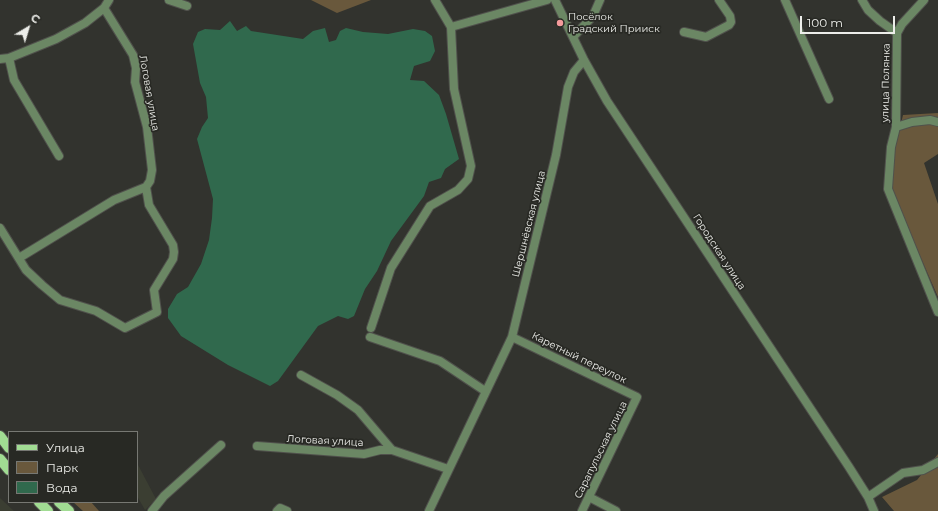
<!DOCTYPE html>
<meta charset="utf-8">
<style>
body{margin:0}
#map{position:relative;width:938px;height:511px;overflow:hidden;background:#32332e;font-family:Montserrat,sans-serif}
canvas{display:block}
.legend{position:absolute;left:8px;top:431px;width:130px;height:72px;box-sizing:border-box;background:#282924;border:1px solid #777873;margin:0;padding:5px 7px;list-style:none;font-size:12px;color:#edeeea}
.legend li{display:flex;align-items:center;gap:8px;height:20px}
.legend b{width:20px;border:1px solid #777873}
.north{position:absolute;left:8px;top:8px;width:40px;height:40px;-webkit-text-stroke:3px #282924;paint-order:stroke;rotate:38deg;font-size:11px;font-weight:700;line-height:16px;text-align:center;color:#edeeea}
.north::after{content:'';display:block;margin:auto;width:14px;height:18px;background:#edeeea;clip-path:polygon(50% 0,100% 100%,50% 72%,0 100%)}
.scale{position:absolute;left:800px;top:16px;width:95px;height:18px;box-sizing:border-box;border:2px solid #edeeea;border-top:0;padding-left:5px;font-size:12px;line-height:14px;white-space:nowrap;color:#edeeea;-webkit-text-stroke:3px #282924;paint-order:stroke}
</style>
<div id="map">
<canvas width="938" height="511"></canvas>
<ul class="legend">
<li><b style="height:5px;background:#a1dc93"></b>Улица</li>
<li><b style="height:11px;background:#69583c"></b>Парк</li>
<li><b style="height:11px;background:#30694d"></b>Вода</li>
</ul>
<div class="north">С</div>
<div class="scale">100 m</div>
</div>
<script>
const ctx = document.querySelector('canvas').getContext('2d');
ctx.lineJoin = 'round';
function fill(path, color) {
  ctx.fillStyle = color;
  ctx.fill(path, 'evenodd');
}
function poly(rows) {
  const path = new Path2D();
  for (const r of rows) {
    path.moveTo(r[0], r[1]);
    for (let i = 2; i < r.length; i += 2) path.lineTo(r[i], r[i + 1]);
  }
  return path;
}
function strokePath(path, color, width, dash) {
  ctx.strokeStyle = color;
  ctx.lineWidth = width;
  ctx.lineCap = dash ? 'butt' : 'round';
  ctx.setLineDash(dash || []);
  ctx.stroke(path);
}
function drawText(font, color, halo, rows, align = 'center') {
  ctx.font = font + ' Montserrat,sans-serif';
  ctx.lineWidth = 3.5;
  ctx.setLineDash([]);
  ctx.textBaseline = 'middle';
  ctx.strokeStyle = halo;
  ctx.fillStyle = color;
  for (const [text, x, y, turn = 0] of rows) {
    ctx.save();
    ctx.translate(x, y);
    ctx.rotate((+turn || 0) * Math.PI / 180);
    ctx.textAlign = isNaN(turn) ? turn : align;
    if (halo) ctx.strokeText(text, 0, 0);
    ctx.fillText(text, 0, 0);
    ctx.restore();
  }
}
fill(poly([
 [137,463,156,499,145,510,137,496],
 [0,498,14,511,0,511]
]), '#3b3e32');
fill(poly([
 [311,0,371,0,337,13],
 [938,113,938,154,924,163,938,204,938,297,887,181,903,115],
 [938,454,938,511,894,511,882,497,917,480],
 [73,502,91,502,99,511,83,511]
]), '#69583c');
fill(poly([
 [230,21,237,31,246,26,251,31,303,39,313,31,325,28,329,42,336,40,340,31,346,28,363,32,388,34,413,29,425,31,432,36,435,51,430,61,414,66,410,80,424,81,439,95,446,114,459,159,445,169,441,178,429,182,424,196,391,241,377,271,365,289,354,316,348,319,338,316,318,326,278,381,270,386,228,365,181,336,168,318,168,309,177,294,188,287,201,264,209,240,212,218,213,199,197,139,202,127,208,118,206,97,200,83,193,44,198,32,205,29,220,30]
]), '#30694d');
const minor = poly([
 [169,0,187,6],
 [555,0,584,60,607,101,849,467,868,497,874,511],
 [785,0,829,99],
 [862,0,868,10,880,21,897,33],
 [924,0,902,24,897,33,896,127,891,147,888,189,938,312],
 [451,27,547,0],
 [684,32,706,37,729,25,731,22,730,16,719,0],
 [573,37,593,16,600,0],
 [9,58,14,80,59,156],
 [0,59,9,58,56,39,85,23,104,8,109,0],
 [896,127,912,122,930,120,938,122],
 [0,228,26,270,42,285,60,300,96,311,125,328,157,312,154,290,173,259,174,252,173,245,149,205,146,187],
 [19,258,114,200,146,187,150,181,152,170,147,127,135,82,136,68,133,55,104,8],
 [371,328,391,268,430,206,458,190,468,179,471,166,454,89,451,27,435,0],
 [370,337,440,361,485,391],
 [512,337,637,397,582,511],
 [301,375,337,395,358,410,392,450,448,469],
 [257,446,364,454,380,450,392,450],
 [589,497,616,511],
 [868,497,903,473,923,470,938,462],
 [152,511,164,496,221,445],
 [277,511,280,508,287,511],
 [429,511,512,337,556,155,568,87,574,72,584,60]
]);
const major = poly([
 [0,436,9,448],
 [0,459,9,470],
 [39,502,48,511],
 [59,502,69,511]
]);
strokePath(minor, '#50514c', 10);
strokePath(major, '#50514c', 12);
strokePath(minor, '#6b8764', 8);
strokePath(major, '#a1dc93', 10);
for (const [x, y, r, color] of [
 [560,23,4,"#f59b9c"]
]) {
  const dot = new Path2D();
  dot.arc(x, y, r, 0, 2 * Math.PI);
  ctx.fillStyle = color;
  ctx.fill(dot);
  strokePath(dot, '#282924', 1.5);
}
drawText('10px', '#edeeea', '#282924', [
 ["Посёлок",568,17],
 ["Градский Прииск",568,29]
], 'left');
drawText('10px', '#edeeea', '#282924', [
 ["улица Полянка",886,83,-89],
 ["Логовая улица",149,93,80],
 ["Шершнёвская улица",529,224,-76],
 ["Городская улица",719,252,57],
 ["Каретный переулок",579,358,26],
 ["Логовая улица",325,441,3],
 ["Сарапульская улица",601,450,-64]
]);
</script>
